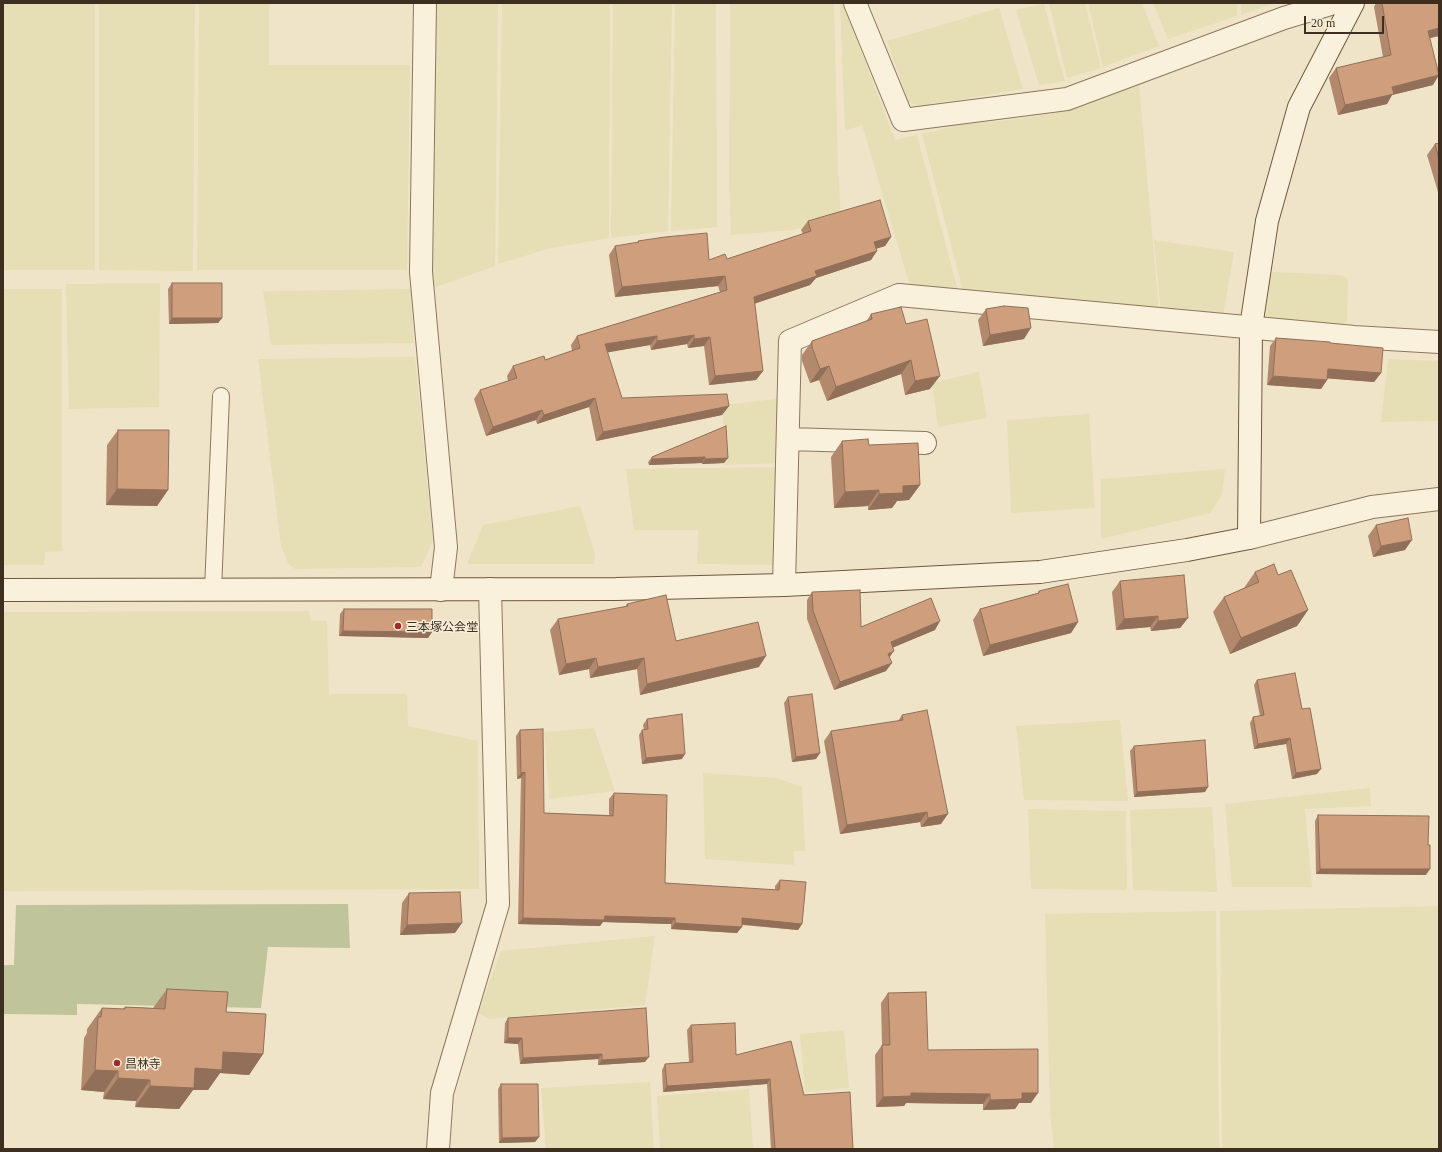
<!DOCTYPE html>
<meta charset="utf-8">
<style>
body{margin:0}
#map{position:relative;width:1442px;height:1152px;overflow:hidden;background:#f0e4c8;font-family:Georgia,serif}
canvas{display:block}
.frame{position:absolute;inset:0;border:4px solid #3d2e20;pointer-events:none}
.scale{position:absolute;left:1304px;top:16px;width:80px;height:18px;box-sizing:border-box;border:2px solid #3d2e20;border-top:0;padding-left:5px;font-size:12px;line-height:14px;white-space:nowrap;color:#3d2e20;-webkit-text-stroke:3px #f7eed8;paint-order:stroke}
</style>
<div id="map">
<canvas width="1442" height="1152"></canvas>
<div class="frame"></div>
<div class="scale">20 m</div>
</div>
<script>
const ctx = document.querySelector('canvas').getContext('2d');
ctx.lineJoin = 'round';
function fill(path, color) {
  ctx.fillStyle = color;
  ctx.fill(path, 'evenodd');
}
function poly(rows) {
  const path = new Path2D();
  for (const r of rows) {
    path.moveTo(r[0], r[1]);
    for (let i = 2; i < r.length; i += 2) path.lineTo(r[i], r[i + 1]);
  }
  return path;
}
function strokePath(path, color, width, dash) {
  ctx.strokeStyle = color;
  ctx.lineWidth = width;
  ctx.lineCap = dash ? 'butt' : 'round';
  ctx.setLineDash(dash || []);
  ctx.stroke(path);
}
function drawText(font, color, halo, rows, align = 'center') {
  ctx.font = font + ' Georgia,"Noto Sans JP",serif';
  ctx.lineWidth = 3;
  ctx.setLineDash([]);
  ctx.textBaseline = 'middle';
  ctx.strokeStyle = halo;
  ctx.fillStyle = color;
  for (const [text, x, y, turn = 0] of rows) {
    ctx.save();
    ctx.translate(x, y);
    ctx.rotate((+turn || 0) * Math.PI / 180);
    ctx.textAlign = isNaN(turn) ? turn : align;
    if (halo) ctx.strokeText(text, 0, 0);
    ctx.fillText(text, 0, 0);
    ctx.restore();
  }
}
fill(poly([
 [3,3,95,3,95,270,3,270],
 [99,3,195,3,193,271,99,270],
 [199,3,269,3,269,65,410,65,407,270,197,270],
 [431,3,498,3,495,266,428,290],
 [502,3,610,3,609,238,551,248,498,264],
 [613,3,672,3,668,231,611,238],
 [675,3,716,3,717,227,671,231],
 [730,3,834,3,838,169,841,217,793,230,731,235,729,178],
 [840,3,843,3,895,140,917,135,958,291,910,286,862,125,845,131],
 [1049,3,1085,3,1101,68,1067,78],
 [1088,3,1142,3,1159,46,1103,67],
 [1153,3,1237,3,1237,16,1168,39],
 [1241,3,1274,3,1241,15],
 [1044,4,1065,81,1039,85,1016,10],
 [999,8,1023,89,919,106,908,102,887,41],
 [1139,84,1159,313,963,291,922,134,959,125,1010,120,1061,112],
 [1154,240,1234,252,1222,320,1161,313],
 [1272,272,1342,275,1348,279,1347,322,1334,326,1266,318,1268,291],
 [160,283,159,407,69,409,66,284],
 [3,289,62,289,62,551,45,552,44,565,3,565],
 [411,289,414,343,271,345,263,291],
 [415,357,433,541,421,567,295,569,288,563,281,546,258,359],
 [1388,359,1439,361,1439,421,1381,422],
 [979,372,987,418,938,427,932,383],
 [784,398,786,463,724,465,723,405],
 [1089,414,1095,508,1011,513,1007,420],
 [782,467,773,565,697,564,698,530,634,530,626,469],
 [1225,469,1222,495,1210,513,1101,539,1101,479],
 [580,506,595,554,594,564,467,564,483,525],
 [309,611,311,621,327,621,329,694,407,694,408,726,478,741,479,889,3,891,3,612],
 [1120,720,1128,801,1024,800,1016,726],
 [594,728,615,791,550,799,544,732],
 [703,773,776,778,802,787,805,851,794,851,794,865,705,859],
 [1370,788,1371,806,1305,809,1312,887,1232,887,1225,804],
 [1212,807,1217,892,1133,890,1130,810],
 [1028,809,1126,811,1127,890,1031,889],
 [1439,906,1439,1149,1222,1149,1220,911],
 [1216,911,1219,1149,1054,1149,1050,1111,1045,914],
 [655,936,645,1005,489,1019,478,1013,501,951],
 [844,1030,849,1088,805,1092,800,1034],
 [650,1082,654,1149,546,1149,541,1088],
 [749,1089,753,1149,660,1149,657,1096]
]), '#e6deb5');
fill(poly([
 [348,904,350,948,268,947,261,1008,77,1004,77,1015,3,1014,3,965,14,965,16,905]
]), '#bfc49a');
const lane = poly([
 [213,590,221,396]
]);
const street = poly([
 [425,3,421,272,446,547,441,590],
 [855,3,903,120,1067,99,1284,18,1334,3],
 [788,439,925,443],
 [1249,538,1372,507,1439,499],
 [784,585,790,341,899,295,1354,337,1439,342],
 [438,1149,442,1093,498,904,490,589]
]);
const secondary = poly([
 [3,590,616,589,784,585,1040,572,1187,550,1249,538,1251,327,1267,221,1299,107,1353,3]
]);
strokePath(lane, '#8d765c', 18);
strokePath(street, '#8d765c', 24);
strokePath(secondary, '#6f573f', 24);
strokePath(lane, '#faf1dc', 16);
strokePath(street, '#faf1dc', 22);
strokePath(secondary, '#faf1dc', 22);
fill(poly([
 [1376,3,1439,3,1439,36,1430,38,1433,85,1392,95,1387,104,1338,115,1329,78,1336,68,1383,57,1374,7],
 [1439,143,1439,192,1438,192,1427,155,1435,144],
 [808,221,891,237,885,246,876,249,871,260,816,278,810,285,754,304,763,371,756,380,709,385,704,346,688,348,687,344,651,350,650,345,607,352,622,398,729,406,722,415,596,441,589,407,537,424,536,420,486,436,474,399,480,390,508,381,507,376,513,366,545,360,572,351,571,345,577,336,720,292,718,286,615,297,609,255,615,246,637,243,638,241,709,260,727,259,803,234,801,230],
 [172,283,222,318,218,323,169,324,168,289],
 [986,309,1024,339,983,346,978,320],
 [871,314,906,324,930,389,905,395,901,374,827,401,819,380,810,383,802,361,802,355,812,341,866,322],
 [1276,338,1330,343,1381,373,1374,382,1327,378,1327,380,1321,389,1267,385,1270,346],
 [726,426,724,463,702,464,702,463,649,465,648,462,652,457],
 [118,430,168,490,157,506,106,505,107,445],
 [842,441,869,445,920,485,909,500,897,501,892,508,868,510,868,506,834,508,831,457],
 [1376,525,1405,550,1373,557,1368,536],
 [1255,572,1278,575,1308,610,1297,626,1230,654,1213,612,1224,597,1244,588],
 [1120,581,1188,618,1180,628,1151,631,1150,627,1116,630,1112,592],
 [1039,591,1078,622,1071,633,983,656,973,620,980,609,1038,593],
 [812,592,861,627,935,630,893,647,886,671,834,690,807,619,807,600],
 [627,604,676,641,759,667,640,695,637,669,590,678,589,669,559,675,550,630,558,619,625,607],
 [344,609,432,632,428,638,339,636,340,614],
 [1257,680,1302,709,1317,774,1292,779,1286,744,1254,749,1250,723,1253,717,1260,716,1254,685],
 [788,697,816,759,792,762,784,703],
 [902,715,941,824,921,827,920,822,840,834,824,741,831,731,898,721],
 [647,719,682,759,642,764,639,735,642,730,644,730,643,725],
 [520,730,544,813,609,815,609,799,614,793,665,883,775,890,775,886,780,880,802,924,798,930,742,925,737,933,671,929,671,924,603,922,600,926,518,924,521,778,517,779,516,736],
 [1134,746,1205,792,1134,797,1130,751],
 [1318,815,1426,875,1316,874,1315,821],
 [409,893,455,933,400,935,402,903],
 [167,989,226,1012,263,1054,249,1075,220,1073,208,1090,193,1090,179,1109,135,1107,136,1101,103,1099,104,1092,81,1090,84,1038,87,1033,87,1029,102,1008,123,1009,125,1007,153,1008],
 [888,993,928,1050,1031,1103,1019,1103,1015,1109,983,1110,983,1104,906,1103,904,1106,876,1107,875,1055,882,1045,881,1003],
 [508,1018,645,1062,598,1065,598,1059,520,1064,518,1044,504,1043,505,1023],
 [691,1025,736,1055,804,1095,853,1149,771,1149,767,1084,663,1092,662,1070,665,1064,689,1062,687,1030],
 [501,1084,539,1137,535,1142,499,1143,498,1089]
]), '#b2896c');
fill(poly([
 [1439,28,1439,36,1421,40,1428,31],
 [1439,75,1433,85,1392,95,1387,104,1338,115,1345,105,1392,87],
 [891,237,885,246,868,251,874,242],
 [877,251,871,260,816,278,810,285,747,306,754,297,815,271],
 [725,276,718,286,615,297,622,287],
 [172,318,222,318,218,323,169,324],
 [1031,328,1024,339,983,346,990,335],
 [694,335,687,344,651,350,657,341],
 [657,336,650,345,599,354,605,344],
 [710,337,704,346,688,348,694,339],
 [911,360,901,374,827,401,836,387],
 [829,366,819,380,810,383,820,369],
 [1328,369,1381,373,1374,382,1322,378],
 [763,371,756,380,709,385,715,376],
 [940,376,930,389,905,395,915,381],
 [1273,376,1327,380,1321,389,1267,385],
 [595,398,589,407,537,424,544,415],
 [729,406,722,415,596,441,603,432],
 [542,410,536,420,486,436,493,427],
 [705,457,702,463,649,465,652,459],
 [728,458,724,463,702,464,705,459],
 [920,485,909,500,897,501,892,508,868,510,879,494,903,486],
 [117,489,168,490,157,506,106,505],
 [879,490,868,506,834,508,845,492],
 [1412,540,1405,550,1373,557,1381,546],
 [1308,610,1297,626,1230,654,1241,638],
 [1158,616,1150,627,1116,630,1124,619],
 [1188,618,1180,628,1151,631,1158,621],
 [940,621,935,630,885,651,891,642],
 [1078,622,1071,633,983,656,990,645],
 [343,631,432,632,428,638,339,636],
 [894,651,888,659,888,654],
 [766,656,759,667,640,695,647,684],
 [596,658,589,669,559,675,566,664],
 [644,658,637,669,590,678,598,667],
 [892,663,886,671,834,690,840,682],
 [1290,738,1286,744,1254,749,1258,744],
 [820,753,816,759,792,762,796,757],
 [685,754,682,759,642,764,646,758],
 [1321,769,1317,774,1292,779,1296,773],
 [525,772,521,778,517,779,521,773],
 [1208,787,1205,792,1134,797,1137,792],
 [927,812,920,822,840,834,847,825],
 [948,814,941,824,921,827,928,818],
 [1320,869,1430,869,1426,875,1316,874],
 [605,916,675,918,671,924,603,922,600,926,518,924,523,918],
 [742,918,802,924,798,930,738,924],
 [462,923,455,933,400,935,407,925],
 [675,923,742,927,737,933,671,929],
 [508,1038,522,1038,518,1044,504,1043],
 [223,1052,263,1054,249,1075,220,1073,208,1090,193,1090,179,1109,135,1107,150,1086,195,1068],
 [602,1054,598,1059,520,1064,523,1058],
 [649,1057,645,1062,598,1065,602,1060],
 [95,1070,118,1071,104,1092,81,1090],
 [118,1078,150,1080,136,1101,103,1099],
 [770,1079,767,1084,663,1092,667,1086],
 [911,1093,990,1094,983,1104,906,1103,904,1106,876,1107,883,1097],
 [1022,1093,1038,1093,1031,1103,1019,1103,1015,1109,983,1110,990,1100],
 [539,1137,535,1142,499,1143,502,1138]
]), '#916f58');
const building = poly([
 [1382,3,1439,3,1439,28,1428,31,1439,75,1392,87,1394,94,1345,105,1336,68,1391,55,1382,3],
 [1439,143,1439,159,1435,144,1439,143],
 [880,200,891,237,874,242,877,251,815,271,817,276,754,297,763,371,715,376,710,337,694,339,694,335,657,341,657,336,605,344,622,398,727,394,729,406,603,432,595,398,544,415,542,410,493,427,480,390,517,378,513,366,544,356,545,360,580,348,577,336,727,290,725,276,622,287,615,246,639,242,638,241,665,237,707,233,709,260,725,254,727,259,811,231,808,221,880,200],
 [172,283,222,283,222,318,172,318,172,283],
 [1004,306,1028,308,1031,328,990,335,986,309,1004,306],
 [901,307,906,324,927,319,940,376,915,381,911,360,836,387,829,366,820,369,812,347,812,341,872,319,871,314,901,307],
 [1276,338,1330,342,1330,343,1383,348,1381,373,1328,369,1327,380,1273,376,1276,338],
 [726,426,728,458,705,459,705,457,652,459,652,457,726,426],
 [118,430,169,430,168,490,117,489,118,430],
 [868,439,869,445,918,443,920,485,903,486,903,493,879,494,879,490,845,492,842,441,868,439],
 [1408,518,1412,540,1381,546,1376,525,1408,518],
 [1274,564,1278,575,1291,570,1308,610,1241,638,1224,597,1259,582,1255,572,1274,564],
 [1184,575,1188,618,1158,621,1158,616,1124,619,1120,581,1184,575],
 [1068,584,1078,622,990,645,980,609,1039,593,1039,591,1068,584],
 [860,590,861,627,931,598,940,621,891,642,894,651,888,654,892,663,840,682,813,611,812,592,860,590],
 [666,595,676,641,758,622,766,656,647,684,644,658,598,667,596,658,566,664,558,619,628,606,627,604,666,595],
 [344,609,432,609,432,632,343,631,344,609],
 [1295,673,1302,709,1310,708,1321,769,1296,773,1290,738,1258,744,1253,717,1264,715,1257,680,1295,673],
 [812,694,820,753,796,757,788,697,812,694],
 [927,710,948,814,928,818,927,812,847,825,831,731,903,720,902,715,927,710],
 [682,714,685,754,646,758,642,730,648,729,647,719,682,714],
 [543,729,544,813,613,816,614,793,667,795,665,883,779,890,780,880,806,882,802,924,742,918,742,927,675,923,675,918,605,916,604,920,523,918,525,772,521,773,520,730,543,729],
 [1205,740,1208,787,1137,792,1134,746,1205,740],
 [1318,815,1429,816,1428,845,1430,845,1430,869,1320,869,1318,815],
 [460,892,462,923,407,925,409,893,460,892],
 [167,989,228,992,226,1012,266,1014,263,1054,223,1052,222,1070,195,1068,194,1088,150,1086,150,1080,118,1078,118,1071,95,1070,98,1017,101,1017,102,1008,125,1009,125,1007,165,1009,167,989],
 [926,992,928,1050,1038,1049,1038,1093,1022,1093,1022,1099,990,1100,990,1094,911,1093,911,1096,883,1097,882,1045,890,1045,888,993,926,992],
 [646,1008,649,1057,602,1060,602,1054,523,1058,522,1038,508,1038,508,1018,646,1008],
 [735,1023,736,1055,791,1041,804,1095,850,1092,853,1149,775,1149,770,1079,667,1086,665,1064,693,1062,691,1025,735,1023],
 [501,1084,538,1084,539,1137,502,1138,501,1084]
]);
fill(building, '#cf9f7d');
strokePath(building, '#916f58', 1);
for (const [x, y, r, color] of [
 [398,626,4,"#9e2a2b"],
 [117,1063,4,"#9e2a2b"]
]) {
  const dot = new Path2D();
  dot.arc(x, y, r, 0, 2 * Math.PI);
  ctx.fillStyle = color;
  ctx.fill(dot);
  strokePath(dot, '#f7eed8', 1.5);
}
drawText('12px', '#3d2e20', '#f7eed8', [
 ["三本塚公会堂",406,626],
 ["昌林寺",125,1063]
], 'left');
</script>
